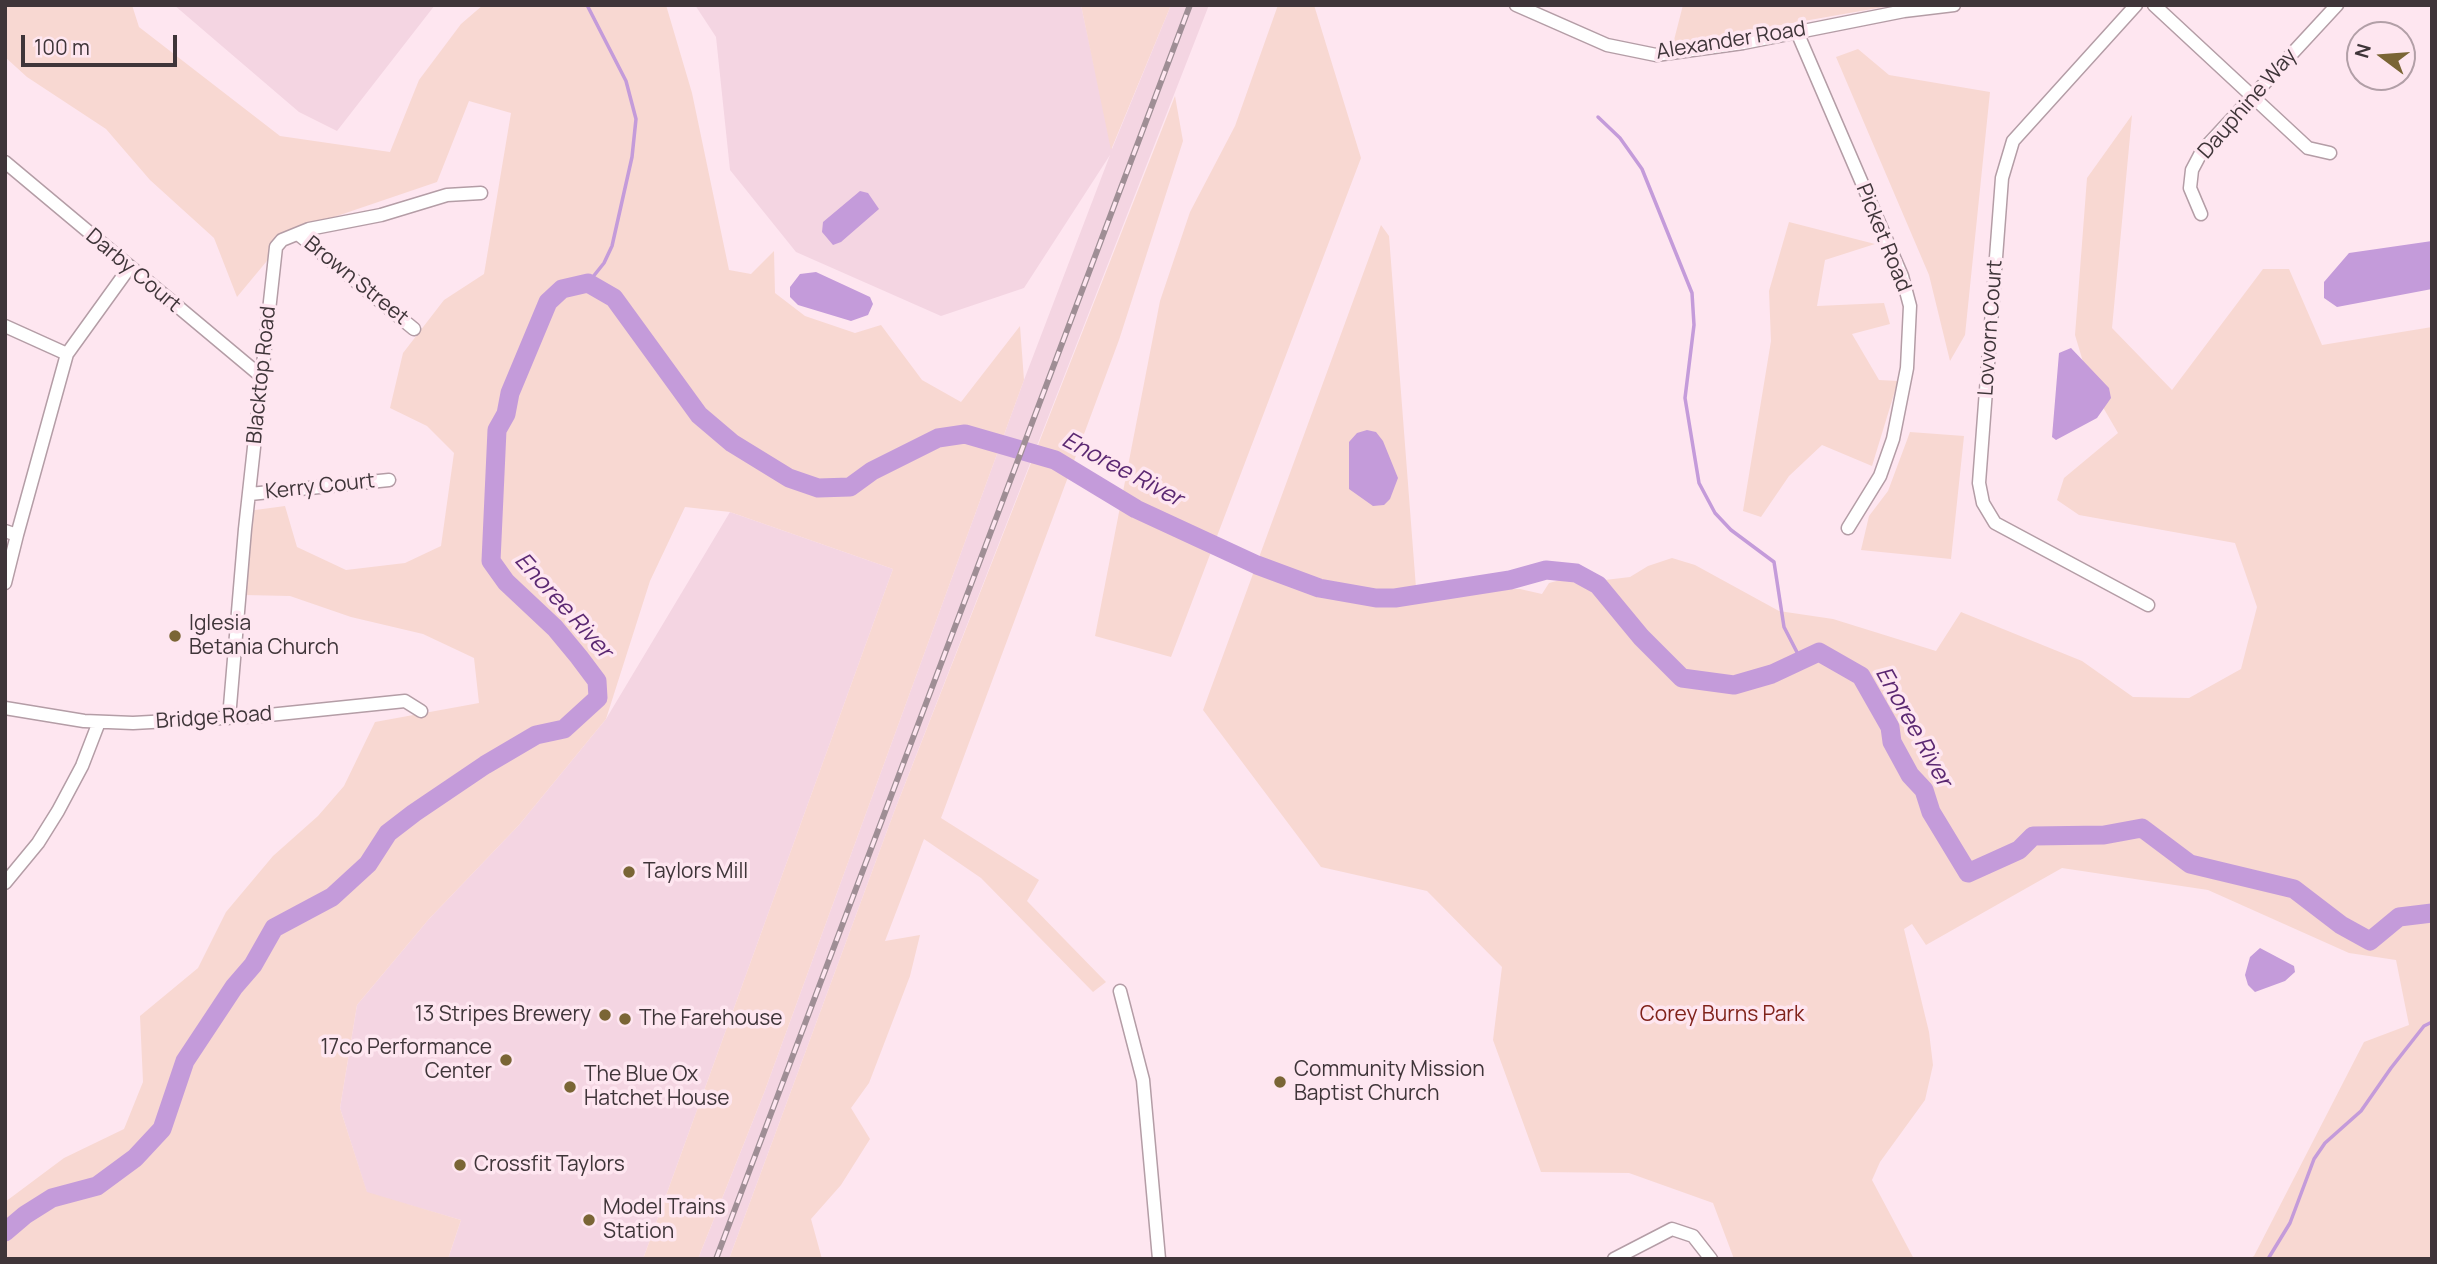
<!DOCTYPE html>
<style>
body{margin:0}
#map{position:relative;width:2437px;height:1264px;overflow:hidden;background:#fee6f0;font-family:Manrope,sans-serif}
canvas{display:block}
.frame{position:absolute;inset:0;border:7px solid #3f3539;pointer-events:none}
.north{position:absolute;left:2346px;top:21px;width:70px;height:70px;box-sizing:border-box;background:#fee6f0;border:2px solid #b29fa7;border-radius:50%;rotate:286deg;font-size:19px;font-weight:700;line-height:28px;text-align:center;color:#3f3539}
.north::after{content:'';display:block;margin:auto;width:24px;height:32px;background:#7a6535;clip-path:polygon(50% 0,100% 100%,50% 72%,0 100%)}
.scale{position:absolute;left:21px;top:35px;width:156px;height:32px;box-sizing:border-box;border:4px solid #3f3539;border-top:0;padding-left:9px;font-size:21px;line-height:24px;white-space:nowrap;color:#3f3539;-webkit-text-stroke:5px #fee6f0;paint-order:stroke}
</style>
<div id="map">
<canvas width="2437" height="1264"></canvas>
<div class="frame"></div>
<div class="north">N</div>
<div class="scale">100 m</div>
</div>
<script>
const ctx = document.querySelector('canvas').getContext('2d');
ctx.lineJoin = 'round';
function fill(path, color) {
  ctx.fillStyle = color;
  ctx.fill(path, 'evenodd');
}
function poly(rows) {
  const path = new Path2D();
  for (const r of rows) {
    path.moveTo(r[0], r[1]);
    for (let i = 2; i < r.length; i += 2) path.lineTo(r[i], r[i + 1]);
  }
  return path;
}
function strokePath(path, color, width, dash) {
  ctx.strokeStyle = color;
  ctx.lineWidth = width;
  ctx.lineCap = dash ? 'butt' : 'round';
  ctx.setLineDash(dash || []);
  ctx.stroke(path);
}
function drawText(font, color, halo, rows, align = 'center') {
  ctx.font = font + ' Manrope,sans-serif';
  ctx.lineWidth = 7;
  ctx.setLineDash([]);
  ctx.textBaseline = 'middle';
  ctx.strokeStyle = halo;
  ctx.fillStyle = color;
  for (const [text, x, y, turn = 0] of rows) {
    ctx.save();
    ctx.translate(x, y);
    ctx.rotate((+turn || 0) * Math.PI / 180);
    ctx.textAlign = isNaN(turn) ? turn : align;
    if (halo) ctx.strokeText(text, 0, 0);
    ctx.fillText(text, 0, 0);
    ctx.restore();
  }
}
fill(poly([
 [174,5,435,5,337,131,299,112],
 [695,5,1081,5,1112,149,1171,5,1209,5,894,812,729,1259,698,1259,764,1093,1024,380,1110,155,1024,288,941,316,796,252,730,170,716,37],
 [730,512,893,569,643,1259,448,1259,461,1220,367,1193,340,1108,357,1005,429,919,519,825,606,719]
]), '#f4d5e2');
fill(poly([
 [5,5,132,5,139,27,280,136,390,152,419,80,461,24,483,5,666,5,692,93,729,270,751,274,774,251,775,293,805,316,855,333,881,325,922,380,961,402,1020,326,1024,380,764,1093,698,1259,643,1259,893,569,730,512,685,507,650,581,606,719,519,825,429,919,357,1005,340,1108,367,1192,461,1220,448,1259,5,1259,5,1202,64,1158,124,1129,143,1082,140,1016,198,968,226,912,273,856,318,816,344,786,375,722,479,703,474,658,423,634,351,617,290,596,244,595,248,511,285,506,297,547,346,570,405,563,441,546,454,453,427,426,390,408,403,353,444,300,484,274,511,113,469,101,437,182,284,234,271,256,237,297,214,238,150,180,106,129,27,77,5,57],
 [1081,5,1171,5,1111,150],
 [1278,5,1314,5,1361,158,1171,657,1095,636,1160,301,1190,212,1235,126],
 [1683,5,1895,5,1673,44],
 [1858,49,1889,75,1990,92,1965,335,1950,361,1929,275,1836,57],
 [1175,96,1183,141,1119,340,941,818,1039,880,1027,901,1106,982,1093,992,981,878,924,839,885,941,920,935,910,976,869,1083,851,1108,870,1139,841,1185,811,1219,822,1259,729,1259,894,812],
 [2132,115,2112,328,2172,390,2263,269,2289,269,2322,345,2432,327,2432,1259,2249,1259,2254,1256,2364,1042,2409,1025,2396,960,2349,953,2208,890,2062,868,1926,945,1912,924,1904,929,1929,1032,1933,1065,1925,1100,1880,1162,1872,1180,1914,1259,1734,1259,1713,1203,1629,1173,1541,1172,1493,1040,1502,967,1427,891,1321,867,1203,710,1381,225,1389,236,1416,588,1520,589,1542,594,1549,583,1576,576,1605,580,1630,577,1648,566,1672,558,1695,565,1779,611,1833,619,1936,651,1961,612,2082,661,2133,697,2189,698,2241,669,2257,607,2235,543,2079,515,2057,500,2064,478,2118,433,2090,385,2075,335,2087,178],
 [1789,222,1875,244,1825,260,1817,306,1884,303,1890,324,1852,334,1879,380,1898,381,1872,466,1822,445,1789,476,1761,517,1743,511,1771,341,1769,291],
 [1910,432,1964,436,1951,559,1861,550,1869,516,1888,491]
]), '#f8d8d2');
fill(poly([
 [860,191,868,193,879,209,841,242,833,245,822,232,823,222],
 [2432,241,2432,289,2337,307,2324,298,2324,282,2349,253],
 [816,272,870,297,873,304,868,315,851,321,798,305,790,297,790,287,800,274],
 [2071,348,2109,388,2111,398,2097,418,2056,440,2052,437,2059,353],
 [1367,430,1376,432,1383,441,1398,478,1390,499,1384,505,1373,506,1349,489,1349,442,1357,433],
 [2260,948,2294,966,2295,972,2285,981,2255,992,2248,985,2245,975,2250,957]
]), '#c49bda');
strokePath(poly([
 [587,5,626,81,636,119,632,157,612,246,604,263,588,283],
 [1598,117,1620,138,1642,169,1692,293,1694,325,1685,398,1699,483,1715,513,1731,530,1774,562,1784,627,1801,660],
 [2268,1259,2290,1223,2314,1159,2325,1143,2361,1111,2391,1068,2424,1026,2432,1022]
]), '#c49bda', 3.5);
strokePath(poly([
 [5,1232,25,1215,52,1198,97,1186,135,1158,162,1129,185,1061,234,987,253,965,274,928,332,897,368,864,388,833,414,813,485,765,536,735,564,729,598,698,597,681,579,657,555,628,506,582,491,561,497,430,506,414,510,393,548,302,562,289,588,283,614,298,699,415,732,443,789,478,818,488,850,487,872,471,938,438,965,434,1055,460,1136,509,1257,565,1319,588,1376,598,1395,598,1510,580,1546,570,1576,573,1598,585,1641,637,1682,678,1734,685,1772,674,1819,652,1861,676,1890,727,1892,742,1910,775,1924,790,1931,812,1968,873,2019,850,2033,836,2104,835,2142,828,2190,864,2294,889,2341,925,2370,941,2399,917,2432,913]
]), '#c49bda', 19);
const minor = poly([
 [1516,5,1607,45,1656,55,1743,43,1904,11,1954,5],
 [2136,5,2013,141,2002,178,1979,483,1983,503,1995,523,2148,605],
 [2154,5,2308,148,2330,153],
 [1797,32,1902,276,1910,306,1907,368,1893,439,1880,476,1848,528],
 [5,162,262,377],
 [2201,214,2190,188,2192,170,2202,151,2337,5],
 [298,234,414,329],
 [5,326,67,354],
 [250,494,389,480],
 [5,531,17,535,5,583],
 [17,535,67,354,129,268],
 [5,708,84,721,133,723,259,716,405,701,421,711],
 [229,718,245,529,276,247,282,240,309,229,381,215,447,195,481,193],
 [5,883,38,843,58,811,82,766,99,722],
 [1120,991,1143,1080,1159,1259],
 [1614,1259,1672,1229,1693,1236,1711,1259]
]);
strokePath(minor, '#b49da6', 15);
strokePath(minor, '#fff', 12);
const rail = poly([
 [716,1259,1190,5]
]);
strokePath(rail, '#9f8e95', 6);
strokePath(rail, '#fee6f0', 3.5, [10]);
for (const [x, y, r, color] of [
 [175,636,7,"#7a6535"],
 [629,872,7,"#7a6535"],
 [605,1015,7,"#7a6535"],
 [625,1019,7,"#7a6535"],
 [506,1060,7,"#7a6535"],
 [1280,1082,7,"#7a6535"],
 [570,1087,7,"#7a6535"],
 [460,1165,7,"#7a6535"],
 [589,1220,7,"#7a6535"]
]) {
  const dot = new Path2D();
  dot.arc(x, y, r, 0, 2 * Math.PI);
  ctx.fillStyle = color;
  ctx.fill(dot);
  strokePath(dot, '#fee6f0', 2.5);
}
drawText('21px', '#3f3539', '#fee6f0', [
 ["Alexander Road",1731,41,-9],
 ["Dauphine Way",2248,104,-49],
 ["Picket Road",1883,238,68],
 ["Darby Court",133,271,40],
 ["Brown Street",356,281,39],
 ["Lovvorn Court",1991,328,-86],
 ["Blacktop Road",262,375,-84],
 ["Kerry Court",320,487,-6],
 ["Bridge Road",214,718,-4]
]);
drawText('21px', '#3f3539', '#fee6f0', [
 ["Iglesia",189,624],
 ["Betania Church",189,648],
 ["Taylors Mill",643,872],
 ["13 Stripes Brewery",591,1015,"right"],
 ["The Farehouse",639,1019],
 ["17co Performance",492,1048,"right"],
 ["Center",492,1072,"right"],
 ["Community Mission",1294,1070],
 ["Baptist Church",1294,1094],
 ["The Blue Ox",584,1075],
 ["Hatchet House",584,1099],
 ["Crossfit Taylors",474,1165],
 ["Model Trains",603,1208],
 ["Station",603,1232]
], 'left');
drawText('21px', '#80221a', '#fee6f0', [
 ["Corey Burns Park",1722,1015]
]);
drawText('italic 23px', '#5b2872', '#fee6f0', [
 ["Enoree River",1122,470,28],
 ["Enoree River",563,606,48],
 ["Enoree River",1913,727,61]
]);
</script>
